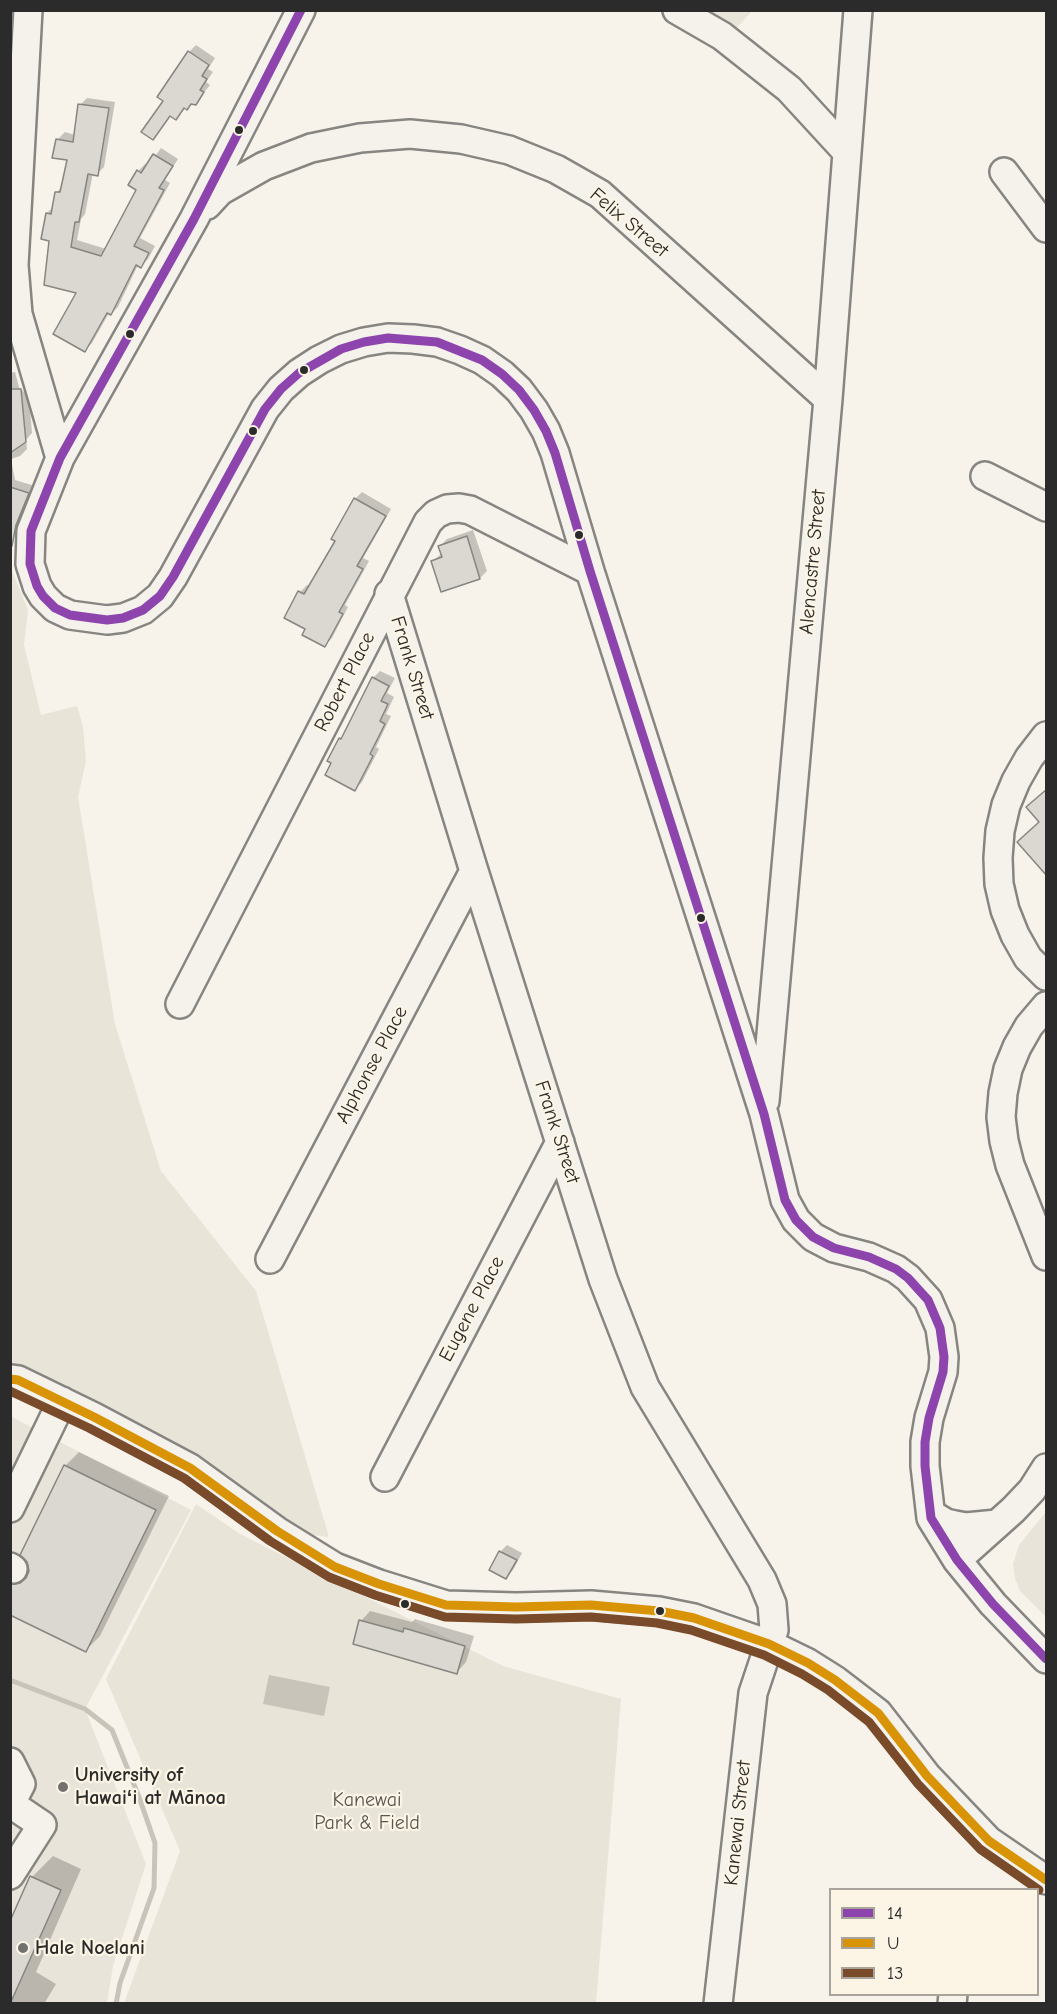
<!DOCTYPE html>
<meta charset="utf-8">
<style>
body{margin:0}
#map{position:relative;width:1057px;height:2014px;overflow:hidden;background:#f7f3ea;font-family:"Comic Neue",sans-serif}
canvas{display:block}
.frame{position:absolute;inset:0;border:12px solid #2b2b2b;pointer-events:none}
.legend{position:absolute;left:829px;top:1888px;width:210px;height:108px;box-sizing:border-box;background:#fcf5e5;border:2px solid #a8a49b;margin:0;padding:8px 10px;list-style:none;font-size:18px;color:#2b2b2b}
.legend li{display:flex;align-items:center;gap:12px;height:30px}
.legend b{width:30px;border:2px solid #a8a49b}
</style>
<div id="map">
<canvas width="1057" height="2014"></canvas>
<div class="frame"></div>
<ul class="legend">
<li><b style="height:8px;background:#8e44ad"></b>14</li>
<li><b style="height:8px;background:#d89406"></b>U</li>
<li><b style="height:8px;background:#7a4b2a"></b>13</li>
</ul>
</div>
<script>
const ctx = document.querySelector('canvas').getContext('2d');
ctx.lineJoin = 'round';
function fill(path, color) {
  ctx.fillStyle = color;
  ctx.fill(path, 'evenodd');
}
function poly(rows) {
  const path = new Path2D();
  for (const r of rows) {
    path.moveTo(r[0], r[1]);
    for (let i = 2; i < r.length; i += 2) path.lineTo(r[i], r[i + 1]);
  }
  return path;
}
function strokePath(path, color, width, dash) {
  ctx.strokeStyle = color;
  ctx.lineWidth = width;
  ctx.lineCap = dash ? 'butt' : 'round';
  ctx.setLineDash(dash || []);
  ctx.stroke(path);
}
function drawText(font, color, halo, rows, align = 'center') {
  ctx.font = font + ' "Comic Neue",sans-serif';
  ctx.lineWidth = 4.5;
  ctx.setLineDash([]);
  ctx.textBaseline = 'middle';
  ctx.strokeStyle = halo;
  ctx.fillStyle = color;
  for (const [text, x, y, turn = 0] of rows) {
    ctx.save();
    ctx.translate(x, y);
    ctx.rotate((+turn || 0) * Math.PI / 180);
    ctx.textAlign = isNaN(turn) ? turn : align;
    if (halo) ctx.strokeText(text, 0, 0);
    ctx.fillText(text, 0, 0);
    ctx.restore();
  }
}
fill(poly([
 [10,1416,191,1510,85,1709,146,1864,113,1966,107,2003,11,2003],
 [1046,1512,1046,1617,1020,1591,1015,1578,1013,1564,1019,1545]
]), '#e9e4d9');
fill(poly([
 [695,11,752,11,732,33],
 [10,566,28,610,24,645,41,715,77,706,83,726,86,761,78,797,115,1024,161,1171,256,1291,329,1537,277,1531,11,1379],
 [196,1504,240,1534,503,1666,621,1699,596,2003,124,2003,180,1851,106,1679]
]), '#e9e4d8');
fill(poly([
 [269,1675,330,1687,324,1716,263,1704]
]), '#c8c4ba');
fill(poly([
 [196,45,215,58,208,69,213,72,206,82,210,85,195,104,192,103,186,107,176,118,171,115,153,138,165,100,189,52],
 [87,98,115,102,104,167,97,174,93,173,85,214,81,219,77,240,106,249,138,190,138,171,145,164,148,166,161,148,178,159,165,180,170,183,140,238,155,246,148,259,141,266,138,265,118,307,111,314,109,313,92,343,85,350,78,292,51,240,47,213,54,206,57,192,63,186,68,159,58,139,65,132,75,135,80,105],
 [15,372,19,387,29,397,32,433,26,440,27,449,20,456,11,459,15,480,35,486,25,512,17,520,10,520,10,373],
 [362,492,391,509,363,558,369,561,345,605,348,607,332,638,325,645,307,629,300,592,307,585,310,587,337,540,355,499],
 [473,530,487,571,480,578,433,561,442,553,440,546,447,539],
 [380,671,395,678,387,693,394,697,386,714,391,716,376,747,379,749,362,782,355,789,340,739,345,735,373,678],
 [79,1452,169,1496,100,1636,86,1650,10,1613,10,1580,22,1569,30,1570,65,1466],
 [507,1545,522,1553,513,1570,506,1577,500,1552],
 [370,1611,412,1622,415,1619,474,1636,466,1662,457,1672,361,1621],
 [53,1856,81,1869,36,1972,56,1984,44,2004,10,2004,10,1925,32,1877]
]), '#0003');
strokePath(poly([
 [10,1680,85,1709,112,1730,139,1797,155,1843,154,1888,120,1983,116,2004]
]), '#c8c4ba', 5);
const building = poly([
 [188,51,209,65,202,76,207,79,200,90,204,92,196,105,191,104,187,110,184,108,176,120,170,116,153,140,141,132,163,101,157,97,188,51],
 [78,104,109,108,98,176,88,174,79,222,75,222,71,247,101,256,136,190,128,185,137,170,141,173,153,154,173,166,159,188,164,190,134,246,149,253,141,268,136,265,111,315,107,313,85,352,53,334,76,293,44,285,49,241,41,239,46,213,51,214,55,192,60,192,67,160,52,158,56,139,73,142,78,104],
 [10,389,21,389,26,442,10,453,10,389],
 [10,487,29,493,16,525,12,546,10,546,10,487],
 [354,498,386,516,357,566,363,569,339,612,343,614,325,647,302,635,305,629,284,618,298,591,304,594,335,541,331,539,354,498],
 [467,536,480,579,441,592,431,561,442,557,438,546,467,536],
 [372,677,389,686,381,701,388,704,380,721,385,724,370,754,373,756,355,791,325,775,331,763,327,761,339,738,341,739,372,677],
 [1047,789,1047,876,1017,842,1039,822,1026,807,1047,789],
 [64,1465,156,1510,86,1652,10,1615,10,1584,20,1583,26,1578,29,1571,27,1562,20,1555,64,1465],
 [499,1551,517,1560,506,1579,489,1570,499,1551],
 [359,1620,403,1632,404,1628,465,1646,457,1674,353,1644,359,1620],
 [30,1876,61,1890,10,2004,10,1921,30,1876]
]);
fill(building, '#dad8d1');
strokePath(building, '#878581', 1.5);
const minor = poly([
 [28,10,14,265,18,314,60,458],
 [301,10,194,219,60,458,31,531,30,564,37,586,43,596,55,608,70,615,107,620,123,618,143,610,160,596,173,577,265,409,281,389,299,373,319,360,341,349,364,342,388,338,413,339,437,342,460,350,482,360,502,374,519,390,534,410,546,431,555,453,590,571,764,1114,785,1200,796,1220,813,1237,834,1248,869,1257,896,1269,908,1278,928,1300,940,1328,944,1357,943,1372,929,1418,925,1442,925,1466,931,1518,957,1560,993,1604,1046,1659],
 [677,10,722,36,789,89,846,151],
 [1004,172,1046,228],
 [207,205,220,191,264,166,311,148,360,138,410,134,461,139,509,150,556,169,600,194,828,399],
 [985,476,1046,507],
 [389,594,474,871,603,1279,645,1387,762,1580,772,1604,774,1630,753,1693,718,2004],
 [1046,736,1029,758,1016,781,1006,805,1000,831,998,858,999,884,1005,910,1015,935,1028,958,1046,976],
 [180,1004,428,522,436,514,447,509,459,508,470,510,590,571],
 [1046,1006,1029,1026,1017,1047,1008,1069,1003,1093,1001,1117,1004,1141,1010,1165,1046,1256],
 [765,1101,828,399,858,10],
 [270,1259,474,871],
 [10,1379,18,1380,94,1417,190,1468,277,1531,335,1567,379,1584,446,1605,516,1607,591,1605,659,1611,694,1618,769,1644,808,1663,835,1680,878,1713,927,1776,989,1841,1046,1880],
 [385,1477,560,1142],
 [10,1508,62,1401],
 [931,1514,946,1523,955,1525,966,1527,997,1524],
 [957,1560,1013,1510,1032,1490,1046,1468],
 [10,1567,13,1569],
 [10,1762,21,1784,10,1805],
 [10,1875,42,1825,11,1804],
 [952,2004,953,1994]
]);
strokePath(minor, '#878581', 32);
strokePath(minor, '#f5f2ec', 27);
strokePath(poly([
 [301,10,194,219,60,458,31,531,30,564,37,586,43,596,55,608,70,615,107,620,123,618,143,610,160,596,173,577,265,409,281,389,299,373,341,349,364,342,388,338,437,342,482,360,502,374,519,390,534,410,546,431,555,453,590,571,764,1114,785,1200,796,1220,813,1237,834,1248,869,1257,896,1269,908,1278,928,1300,940,1328,944,1357,943,1372,929,1418,925,1442,925,1466,931,1518,957,1560,993,1604,1046,1659]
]), '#8e44ad', 9);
strokePath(poly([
 [10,1379,18,1380,94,1417,190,1468,277,1531,335,1567,379,1584,446,1605,516,1607,591,1605,659,1611,694,1618,769,1644,808,1663,835,1680,878,1713,927,1776,989,1841,1046,1880]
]), '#d89406', 9);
strokePath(poly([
 [10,1391,89,1428,184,1478,270,1541,329,1577,375,1595,445,1617,516,1619,591,1617,657,1623,691,1630,764,1655,802,1674,828,1690,869,1722,918,1784,980,1849,1039,1890]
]), '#7a4b2a', 9);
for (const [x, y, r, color] of [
 [239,130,5,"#2b2b2b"],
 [130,334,5,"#2b2b2b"],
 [304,370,5,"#2b2b2b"],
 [253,431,5,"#2b2b2b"],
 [579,535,5,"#2b2b2b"],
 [701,918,5,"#2b2b2b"],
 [405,1604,5,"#2b2b2b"],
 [660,1611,5,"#2b2b2b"],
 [63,1787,6,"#72716e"],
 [23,1948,6,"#72716e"]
]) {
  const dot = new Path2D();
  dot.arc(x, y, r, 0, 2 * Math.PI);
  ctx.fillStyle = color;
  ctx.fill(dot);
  strokePath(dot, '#fcf5e5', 2);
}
drawText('20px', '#2b2b2b', '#fcf5e5', [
 ["Felix Street",629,223,40],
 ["Alencastre Street",813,562,-85],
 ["Frank Street",412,668,73],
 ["Robert Place",345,682,-63],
 ["Alphonse Place",372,1065,-62],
 ["Frank Street",557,1132,72],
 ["Eugene Place",472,1309,-62],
 ["Kanewai Street",738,1823,-84]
]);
drawText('bold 20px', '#2b2b2b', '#fcf5e5', [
 ["University of",75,1775],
 ["Hawaiʻi at Mānoa",75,1798],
 ["Hale Noelani",35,1948]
], 'left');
drawText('20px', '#585653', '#fcf5e5', [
 ["Kanewai",367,1800],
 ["Park & Field",367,1823]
]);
</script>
